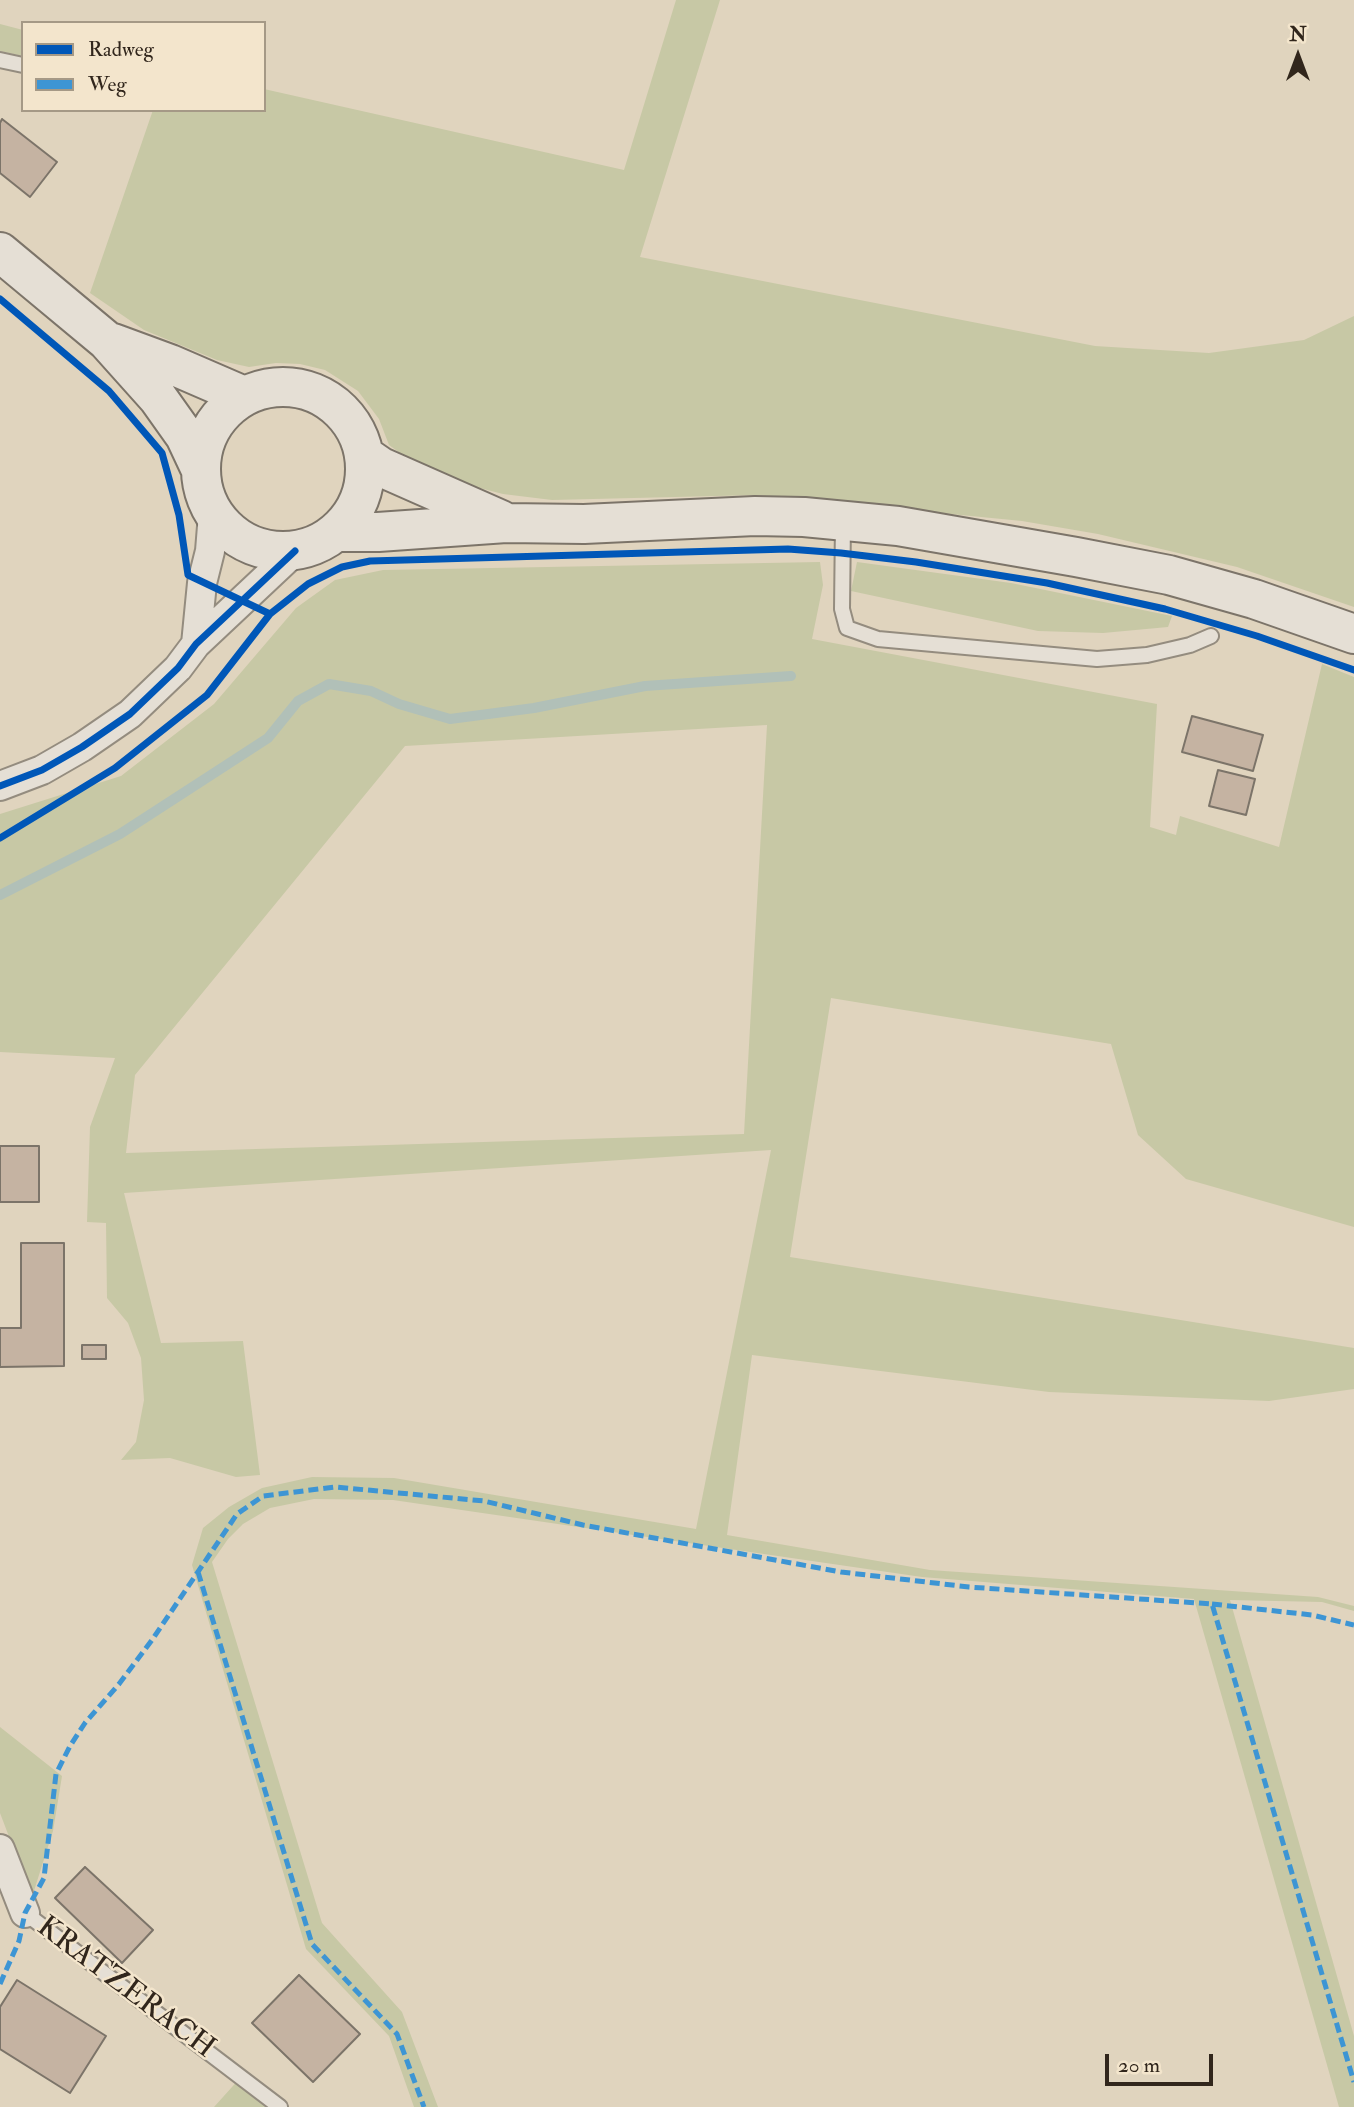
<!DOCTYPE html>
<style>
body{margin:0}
#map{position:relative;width:1354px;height:2107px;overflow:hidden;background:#e0d4be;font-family:"IM FELL Double Pica",serif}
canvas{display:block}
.legend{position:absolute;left:21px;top:21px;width:245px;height:91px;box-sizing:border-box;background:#f3e5cc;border:2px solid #a59986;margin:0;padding:9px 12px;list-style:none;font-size:21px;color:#31261c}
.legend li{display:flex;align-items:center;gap:14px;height:35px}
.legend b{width:35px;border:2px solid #a59986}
.north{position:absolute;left:1263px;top:21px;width:70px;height:70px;-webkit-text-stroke:5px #f3e5cc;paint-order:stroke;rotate:0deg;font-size:19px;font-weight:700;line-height:28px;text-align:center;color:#31261c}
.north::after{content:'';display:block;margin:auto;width:24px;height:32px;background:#31261c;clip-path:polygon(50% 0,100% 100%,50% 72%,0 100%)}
.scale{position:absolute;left:1105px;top:2054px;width:108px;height:32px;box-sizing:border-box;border:4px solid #31261c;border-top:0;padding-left:9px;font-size:21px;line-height:24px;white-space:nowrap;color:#31261c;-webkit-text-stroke:5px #f3e5cc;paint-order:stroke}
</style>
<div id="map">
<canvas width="1354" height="2107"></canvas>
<ul class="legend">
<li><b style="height:9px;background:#0057b8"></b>Radweg</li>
<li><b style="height:9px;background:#3d95d4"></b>Weg</li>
</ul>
<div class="north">N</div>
<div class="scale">20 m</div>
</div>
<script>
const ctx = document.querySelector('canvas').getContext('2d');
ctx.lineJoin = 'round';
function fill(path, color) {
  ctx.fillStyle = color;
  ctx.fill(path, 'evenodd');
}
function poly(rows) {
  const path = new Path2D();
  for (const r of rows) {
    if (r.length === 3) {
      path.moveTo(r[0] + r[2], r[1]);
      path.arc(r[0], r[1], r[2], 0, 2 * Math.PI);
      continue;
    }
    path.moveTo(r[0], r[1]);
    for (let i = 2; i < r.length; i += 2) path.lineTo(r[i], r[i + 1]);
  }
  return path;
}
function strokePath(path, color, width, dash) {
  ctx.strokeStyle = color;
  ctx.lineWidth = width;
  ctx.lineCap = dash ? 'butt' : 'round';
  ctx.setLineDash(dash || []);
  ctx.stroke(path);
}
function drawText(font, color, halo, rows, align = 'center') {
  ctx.font = font + ' "IM FELL Double Pica",serif';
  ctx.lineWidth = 5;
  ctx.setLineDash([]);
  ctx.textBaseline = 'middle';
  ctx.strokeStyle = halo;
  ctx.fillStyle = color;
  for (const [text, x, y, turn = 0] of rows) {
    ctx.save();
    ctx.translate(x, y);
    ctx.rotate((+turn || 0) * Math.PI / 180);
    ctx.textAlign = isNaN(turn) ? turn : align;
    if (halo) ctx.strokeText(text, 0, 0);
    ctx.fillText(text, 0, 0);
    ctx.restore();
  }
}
fill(poly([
 [676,0,720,0,640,257,1095,346,1209,353,1304,340,1354,316,1354,607,1237,567,1098,534,1022,521,757,495,552,500,503,494,468,485,433,472,404,456,389,445,379,419,358,391,325,370,300,364,276,363,249,367,217,360,144,330,90,293,153,110,264,110,264,89,624,170],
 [0,24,23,30,23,56,0,51],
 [820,562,823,585,812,639,1157,704,1150,827,1176,835,1180,816,1279,847,1322,664,1354,677,1354,1227,1186,1179,1138,1135,1111,1044,831,998,790,1257,1354,1348,1354,1389,1269,1401,1049,1392,752,1355,727,1535,930,1570,1318,1597,1354,1606,1354,1611,1322,1602,1230,1600,1354,2036,1354,2107,1339,2107,1194,1599,922,1577,393,1500,314,1499,270,1508,243,1524,228,1539,212,1562,322,1923,402,2012,438,2107,414,2107,389,2036,306,1949,192,1565,203,1528,229,1507,262,1488,312,1477,394,1478,696,1529,771,1150,124,1193,161,1343,243,1341,260,1475,236,1477,170,1458,121,1460,136,1442,144,1400,141,1358,128,1323,107,1298,106,1223,87,1222,90,1127,115,1058,0,1052,0,814,121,776,214,704,296,608,335,580,383,570],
 [767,725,744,1134,126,1153,135,1075,405,746],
 [857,562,1011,583,1172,616,1168,627,1103,633,1038,631,851,591],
 [0,1727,62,1776,53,1831,32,1897,0,1813],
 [241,2077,280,2107,214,2107]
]), '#c7c8a5');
strokePath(poly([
 [0,895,120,834,228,764,268,738,298,701,329,684,371,691,399,704,450,719,534,708,645,686,791,676]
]), '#b1c0b8', 10);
const building = poly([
 [2,119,57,162,30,197,0,173,0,123,2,119],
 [1192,716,1263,735,1253,771,1182,752,1192,716],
 [1218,770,1255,779,1246,815,1209,806,1218,770],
 [0,1146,39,1146,39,1202,0,1202,0,1146],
 [21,1243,64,1243,64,1366,0,1367,0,1328,21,1328,21,1243],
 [82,1345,106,1345,106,1359,82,1359,82,1345],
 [85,1867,153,1930,122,1963,55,1898,85,1867],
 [299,1975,360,2034,313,2082,252,2023,299,1975],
 [17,1980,106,2036,70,2093,0,2049,0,2007,17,1980]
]);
fill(building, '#c5b3a2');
strokePath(building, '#7c7469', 2);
const service = poly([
 [0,60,23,65],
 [843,522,842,609,847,628,878,639,1097,659,1147,655,1190,645,1211,636],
 [25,1913,280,2107]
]);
const minor = poly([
 [196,644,202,583,210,551,213,514],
 [0,786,42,770,82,747,130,714,178,668,196,644,295,551],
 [0,1849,25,1913]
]);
const secondary = poly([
 [0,252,107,341,158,398,185,436,200,468],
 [113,343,170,364,244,396],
 [283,469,82],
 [365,456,381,467,501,520],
 [336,532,378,532,506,523,584,524,755,516,804,517,898,526,1076,557,1169,575,1254,599,1354,634]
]);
strokePath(service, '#948c7f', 18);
strokePath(minor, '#948c7f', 32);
strokePath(secondary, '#7c7469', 42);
strokePath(service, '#e5dfd5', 14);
strokePath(minor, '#e5dfd5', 28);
strokePath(secondary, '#e5dfd5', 38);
strokePath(poly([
 [198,1572,312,1944,397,2034,424,2107],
 [1212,1604,1312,1615,1354,1625],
 [0,1984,19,1941,25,1913,44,1878,56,1774,70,1746,85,1723,119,1684,152,1640,237,1514,263,1496,335,1487,484,1501,583,1525,841,1572,969,1587,1212,1604,1354,2082]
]), '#3d95d4', 5, [10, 5]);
strokePath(poly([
 [0,299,109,391,162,453,179,515,188,575,270,614],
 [0,786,42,770,82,747,130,714,178,668,196,644,295,551],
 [0,838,115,768,207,695,270,614,308,584,342,567,370,561,788,549,841,553,916,562,1047,583,1165,609,1257,636,1354,670]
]), '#0057b8', 7);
drawText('30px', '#31261c', '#f3e5cc', [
 ["KRATZERACH",125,1989,37]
]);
</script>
